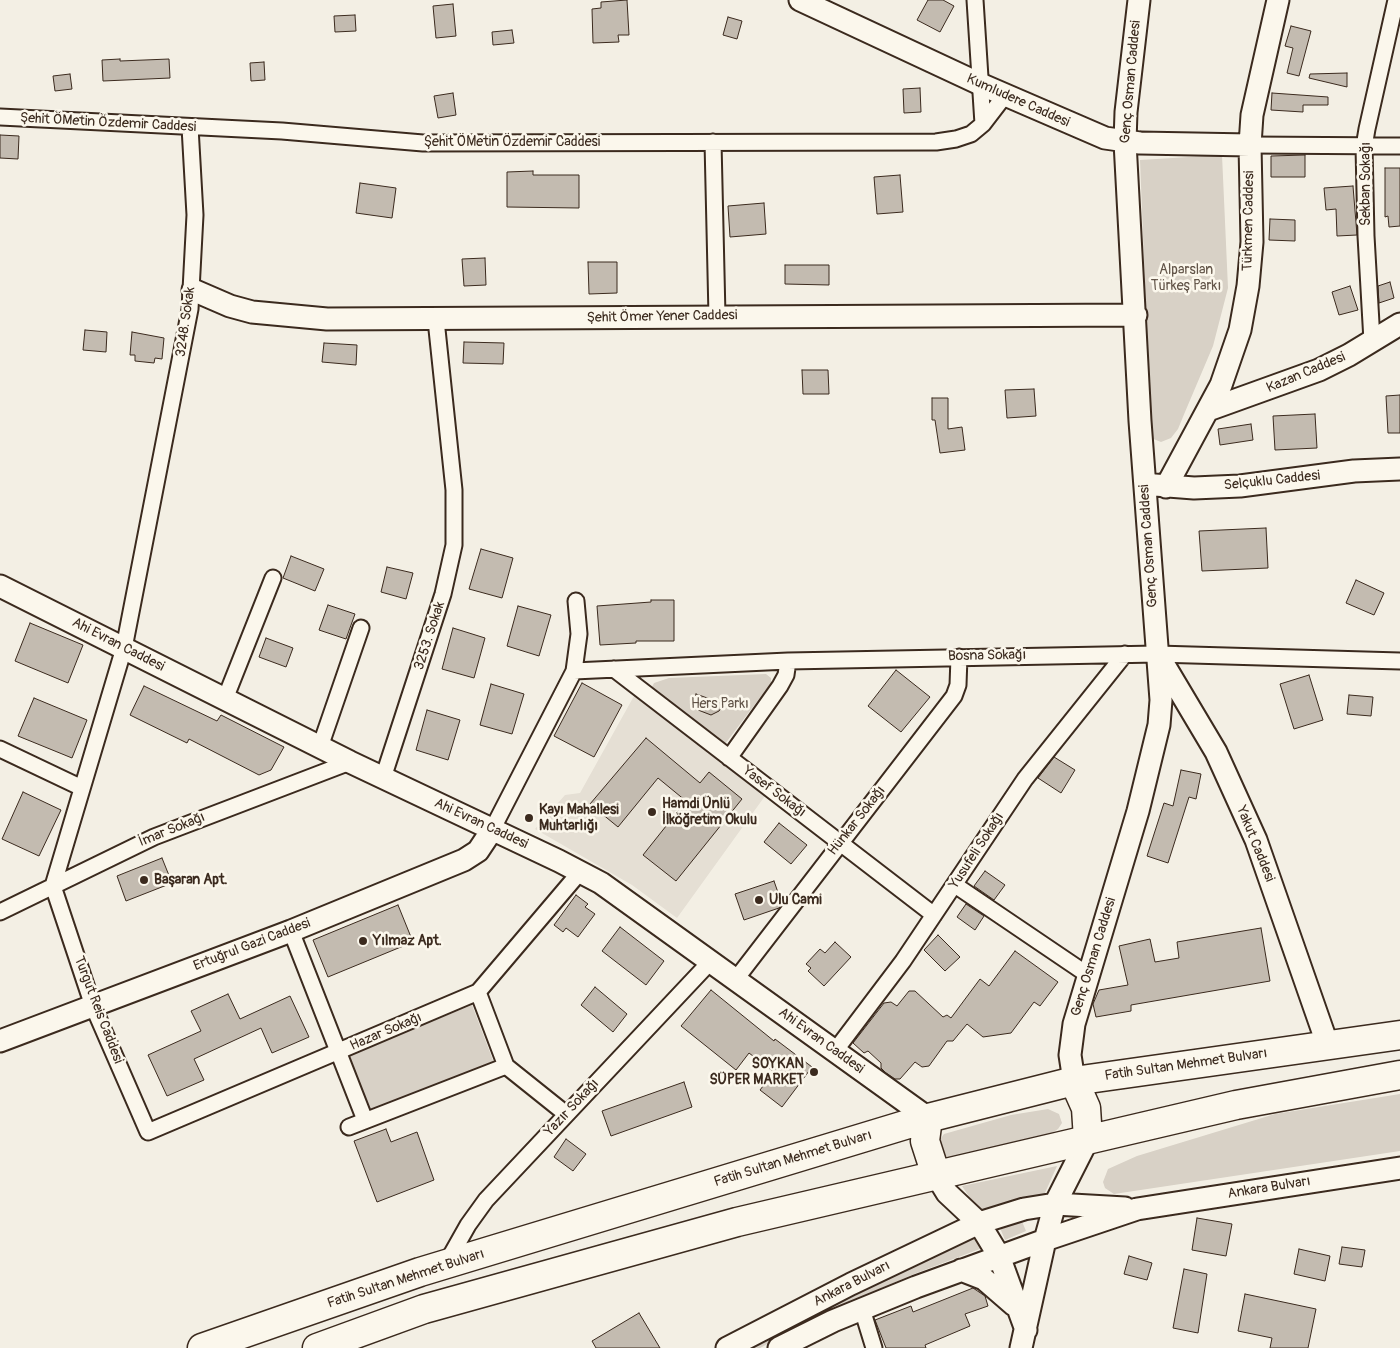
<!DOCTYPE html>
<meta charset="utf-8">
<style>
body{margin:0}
canvas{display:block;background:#f3efe4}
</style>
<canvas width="1400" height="1348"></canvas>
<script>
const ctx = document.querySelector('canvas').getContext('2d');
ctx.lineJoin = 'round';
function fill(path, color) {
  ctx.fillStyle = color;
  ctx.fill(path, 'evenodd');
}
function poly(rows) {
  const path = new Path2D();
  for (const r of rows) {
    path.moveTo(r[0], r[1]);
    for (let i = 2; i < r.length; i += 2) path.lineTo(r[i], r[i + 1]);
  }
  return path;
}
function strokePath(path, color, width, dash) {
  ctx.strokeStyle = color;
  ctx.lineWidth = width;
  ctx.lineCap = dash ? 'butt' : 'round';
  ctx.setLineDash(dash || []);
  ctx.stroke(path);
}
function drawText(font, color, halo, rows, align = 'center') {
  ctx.font = font + ' Pangolin,sans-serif';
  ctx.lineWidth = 5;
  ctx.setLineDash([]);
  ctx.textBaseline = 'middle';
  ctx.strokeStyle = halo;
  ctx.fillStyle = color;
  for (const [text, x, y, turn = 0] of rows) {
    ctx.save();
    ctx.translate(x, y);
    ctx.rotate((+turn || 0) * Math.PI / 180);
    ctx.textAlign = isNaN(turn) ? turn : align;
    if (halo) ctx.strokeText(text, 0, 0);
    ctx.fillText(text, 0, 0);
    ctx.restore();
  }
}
fill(poly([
 [634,696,765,796,677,918,632,885,535,829,565,795,580,793]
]), '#e5dfd4');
fill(poly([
 [1222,155,1228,288,1213,346,1185,412,1178,429,1171,438,1161,442,1151,438,1140,160],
 [766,674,771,678,771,683,725,744,651,689,654,683,669,678],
 [472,1005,494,1063,368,1111,347,1056],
 [1400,1094,1400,1151,1114,1194,1105,1188,1103,1182,1108,1169,1137,1156,1275,1114],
 [1048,1109,1059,1114,1062,1123,1058,1129,1047,1136,955,1158,943,1156,939,1141,944,1134,1011,1115],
 [1057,1166,1044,1195,980,1213,962,1186],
 [1021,1219,1026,1231,1005,1240,1000,1228],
 [979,1235,985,1247,914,1274,829,1311,760,1348,747,1348]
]), '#d8d1c6');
const building = poly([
 [627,0,629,35,618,35,619,42,593,43,592,9,601,8,601,2,627,0],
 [928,0,943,0,954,6,940,32,917,20,928,0],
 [453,4,456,36,436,38,433,6,453,4],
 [355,15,356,31,335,32,334,16,355,15],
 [728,17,742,21,737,39,723,35,728,17],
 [1291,26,1311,31,1299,76,1287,73,1293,48,1285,46,1291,26],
 [512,30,514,43,493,45,492,32,512,30],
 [120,59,120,61,169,59,170,78,103,81,102,60,120,59],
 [264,62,265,80,251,81,250,63,264,62],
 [1347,73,1347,87,1309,78,1310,74,1347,73],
 [70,74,72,89,55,91,53,76,70,74],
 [920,88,921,112,904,113,903,89,920,88],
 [453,93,456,115,438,118,434,96,453,93],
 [1272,93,1328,97,1328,105,1303,105,1303,112,1271,110,1272,93],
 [0,135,19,136,18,159,0,158,0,135],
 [1305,155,1305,177,1271,177,1271,156,1305,155],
 [1385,168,1400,168,1400,226,1389,227,1388,216,1385,217,1385,168],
 [533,171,533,175,579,175,579,208,507,207,507,172,533,171],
 [900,175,903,212,877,214,874,177,900,175],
 [360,183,396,188,392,218,356,213,360,183],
 [1353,186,1357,235,1337,236,1336,209,1326,210,1324,188,1353,186],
 [764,203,766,234,730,237,728,206,764,203],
 [1270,219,1295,220,1295,241,1269,240,1270,219],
 [485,258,486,285,464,286,462,259,485,258],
 [588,262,617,262,617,293,589,294,588,262],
 [785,265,829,265,829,285,785,284,785,265],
 [1390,282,1394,298,1379,303,1378,286,1390,282],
 [1350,286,1358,310,1339,315,1332,292,1350,286],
 [85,330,107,332,106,352,83,350,85,330],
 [132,332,164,338,162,359,155,358,154,363,135,361,135,355,130,355,132,332],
 [464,342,504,343,503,364,463,363,464,342],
 [324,343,357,345,356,365,322,362,324,343],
 [802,370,828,370,829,394,803,394,802,370],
 [1034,389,1036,416,1007,418,1005,390,1034,389],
 [1400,395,1400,433,1388,433,1386,396,1400,395],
 [932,398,948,398,948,429,962,427,965,450,940,453,935,420,932,420,932,398],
 [1315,414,1317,448,1275,450,1273,416,1315,414],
 [1251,424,1253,440,1220,445,1218,429,1251,424],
 [1266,528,1268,568,1202,571,1199,531,1266,528],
 [481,549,513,558,502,598,469,589,481,549],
 [291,556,324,569,315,591,283,578,291,556],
 [387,567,413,573,406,599,381,592,387,567],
 [1356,580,1384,593,1374,615,1346,603,1356,580],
 [651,600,674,600,674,641,636,641,636,643,600,645,597,606,651,602,651,600],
 [328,605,355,614,346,639,319,630,328,605],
 [518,606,551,615,539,656,507,646,518,606],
 [30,623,83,645,68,683,15,661,30,623],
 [453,628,485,638,474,678,442,669,453,628],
 [266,638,293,648,286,667,259,657,266,638],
 [896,670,930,697,901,732,868,706,896,670],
 [1309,675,1323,720,1294,729,1280,684,1309,675],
 [582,683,622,705,594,757,554,736,582,683],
 [491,684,524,694,512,734,480,725,491,684],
 [144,686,217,721,221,715,284,747,271,770,259,775,189,739,187,743,130,715,144,686],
 [696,694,724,704,719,711,711,715,698,710,694,704,696,694],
 [1349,695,1373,697,1371,716,1347,714,1349,695],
 [34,698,87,720,72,758,18,736,34,698],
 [427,710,460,720,448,760,416,750,427,710],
 [646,738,700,783,709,772,742,799,676,881,643,855,686,801,658,778,618,827,590,804,646,738],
 [1054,757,1075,770,1061,793,1038,778,1054,757],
 [1181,770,1201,774,1196,799,1189,797,1168,863,1147,856,1164,803,1173,806,1181,770],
 [23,792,61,810,39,856,2,839,23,792],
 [779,823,807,845,791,864,764,842,779,823],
 [162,858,172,883,126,901,117,876,162,858],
 [985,871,1005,885,994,900,974,886,985,871],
 [774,881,782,904,779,908,744,920,735,894,774,881],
 [576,895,588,904,585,907,595,914,578,937,566,928,563,932,554,925,576,895],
 [966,904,984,916,975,930,957,917,966,904],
 [398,905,413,942,328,977,313,940,398,905],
 [620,927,664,961,646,985,602,951,620,927],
 [1261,928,1270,981,1131,1005,1131,1011,1096,1017,1093,1004,1099,990,1128,985,1119,946,1150,939,1155,962,1179,958,1177,942,1261,928],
 [938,935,960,957,945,971,924,950,938,935],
 [835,942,851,957,824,986,808,971,811,968,806,964,820,949,825,953,835,942],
 [1015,951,1058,982,1040,1006,1034,1002,1011,1033,983,1037,967,1024,953,1041,947,1041,929,1066,922,1067,915,1062,900,1079,895,1079,886,1073,881,1068,881,1063,868,1051,864,1053,853,1043,884,1003,891,1002,897,1006,909,991,915,991,943,1017,947,1015,951,1018,980,979,989,986,1015,951],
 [595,987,627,1014,613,1032,581,1005,595,987],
 [711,990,774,1041,775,1039,812,1067,782,1107,760,1090,774,1072,749,1053,736,1070,681,1026,711,990],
 [228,994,240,1019,290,996,309,1037,272,1053,261,1028,194,1059,204,1080,167,1096,148,1055,201,1031,191,1011,228,994],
 [684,1082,692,1107,611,1136,602,1111,684,1082],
 [386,1129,391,1142,417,1132,434,1180,377,1202,354,1141,386,1129],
 [566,1139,586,1154,573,1171,554,1157,566,1139],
 [1197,1218,1232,1224,1226,1256,1192,1250,1197,1218],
 [1342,1247,1365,1250,1362,1267,1339,1264,1342,1247],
 [1299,1249,1330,1256,1325,1281,1294,1274,1299,1249],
 [1129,1256,1152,1263,1147,1280,1124,1274,1129,1256],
 [1184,1269,1207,1274,1198,1333,1173,1328,1184,1269],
 [973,1288,985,1296,988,1306,965,1314,970,1326,925,1345,926,1348,886,1348,875,1320,911,1306,913,1312,973,1288],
 [1245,1294,1316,1309,1308,1348,1270,1348,1272,1338,1238,1331,1245,1294],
 [639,1313,660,1348,596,1348,592,1341,639,1313]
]);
fill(building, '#c3bbb0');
strokePath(building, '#3b2a1e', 1);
const street = poly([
 [975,0,983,124],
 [0,117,282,131,423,143,936,142,956,139,971,134,983,124,1006,94],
 [190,127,195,215,190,309,124,648,53,886,93,1006,148,1132,478,992,580,872],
 [713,142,717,316],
 [1250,145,1400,146],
 [1372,341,1366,236,1364,147,1367,129,1396,0],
 [614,669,934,915],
 [574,671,788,661,1157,654,1400,661],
 [225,699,273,578],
 [320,747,361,628],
 [0,749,82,788],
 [729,758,780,686,786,675,788,661],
 [383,778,443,594,454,545,454,490,436,320],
 [492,830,574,671,579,634,576,601],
 [955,885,1088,975],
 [0,912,154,837,350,762],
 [291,931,365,1120],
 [736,979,954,696,958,685,959,657],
 [478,992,506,1066,566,1114],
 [835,1051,903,961,1025,779,1125,654],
 [349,1127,506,1066],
 [446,1264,468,1225,486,1200,711,961],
 [862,1309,874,1348]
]);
const secondary = poly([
 [800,0,980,84,1105,138,1140,143,1250,145],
 [193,290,230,306,252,312,327,319,1136,315],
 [1208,410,1319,370,1349,355,1400,324],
 [1155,485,1194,488,1240,486,1354,471,1400,469],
 [1166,487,1221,385,1240,330,1248,286,1252,242,1250,145,1252,115,1278,0],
 [0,586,350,762,559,861,601,883,928,1118],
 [1160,658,1216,752,1256,840,1328,1046],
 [0,1041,291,931,464,860,478,851,492,830],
 [1074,1081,1070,1055,1074,1024,1138,811,1159,725,1161,700,1140,421,1125,142,1126,112,1139,0],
 [936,1175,947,1193,979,1223,999,1256,1026,1330],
 [961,1270,984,1279,1014,1305],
 [727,1348,851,1284,979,1223,1024,1209,1055,1204,1125,1208],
 [779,1348,833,1321,916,1287,1045,1240,1055,1204,1088,1139],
 [1021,1348,1045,1240,1137,1209,1400,1168]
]);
const highway = poly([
 [1074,1081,1086,1108,1088,1139],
 [928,1118,925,1141,936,1175],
 [202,1348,420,1272,928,1118,1074,1081,1400,1035],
 [317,1348,424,1309,737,1222,1236,1105,1400,1075]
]);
strokePath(street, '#3b2a1e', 19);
strokePath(secondary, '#3b2a1e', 25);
strokePath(highway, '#3b2a1e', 31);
strokePath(street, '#fbf7ec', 15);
strokePath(secondary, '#fbf7ec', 21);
strokePath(highway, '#fbf7ec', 28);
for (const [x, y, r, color] of [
 [652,812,5,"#3b2a1e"],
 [529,818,5,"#3b2a1e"],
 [144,880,5,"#3b2a1e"],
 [759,900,5,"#3b2a1e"],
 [363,941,5,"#3b2a1e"],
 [814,1072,5,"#3b2a1e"]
]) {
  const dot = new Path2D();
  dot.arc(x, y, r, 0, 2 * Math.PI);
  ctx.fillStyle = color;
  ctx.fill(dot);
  strokePath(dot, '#fbf7ec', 2);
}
drawText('14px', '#3b2a1e', '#fbf7ec', [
 ["Genç Osman Caddesi",1131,82,-85],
 ["Kumludere Caddesi",1018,101,24],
 ["Şehit ÖMetin Özdemir Caddesi",108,123,3],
 ["Şehit ÖMetin Özdemir Caddesi",512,142],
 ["Sekban Sokağı",1366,184,-90],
 ["Türkmen Caddesi",1249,221,-89],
 ["Şehit Ömer Yener Caddesi",662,317,-1],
 ["3248. Sokak",186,322,-82],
 ["Kazan Caddesi",1306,373,-23],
 ["Selçuklu Caddesi",1272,481,-6],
 ["Genç Osman Caddesi",1149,546,-94],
 ["3253. Sokak",430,636,-72],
 ["Ahi Evran Caddesi",118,645,27],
 ["Bosna Sokağı",987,656,-1],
 ["Yasef Sokağı",774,792,37],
 ["Hünkar Sokağı",857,821,-52],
 ["Ahi Evran Caddesi",481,824,25],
 ["İmar Sokağı",172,830,-22],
 ["Yakut Caddesi",1255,844,68],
 ["Yusufeli Sokağı",977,851,-57],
 ["Ertuğrul Gazi Caddesi",252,945,-21],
 ["Genç Osman Caddesi",1094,957,-73],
 ["Turgut Reis Caddesi",98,1010,69],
 ["Hazar Sokağı",386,1032,-23],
 ["Ahi Evran Caddesi",821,1041,36],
 ["Fatih Sultan Mehmet Bulvarı",1186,1065,-8],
 ["Yazır Sokağı",572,1108,-47],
 ["Fatih Sultan Mehmet Bulvarı",793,1159,-17],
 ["Ankara Bulvarı",1269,1188,-9],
 ["Fatih Sultan Mehmet Bulvarı",406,1279,-18],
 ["Ankara Bulvarı",852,1284,-27]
]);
drawText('14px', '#625448', '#fbf7ec', [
 ["Alparslan",1186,270],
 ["Türkeş Parkı",1186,286],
 ["Hers Parkı",720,704]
]);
drawText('bold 14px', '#3b2a1e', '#fbf7ec', [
 ["Hamdi Ünlü",662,804],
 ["İlköğretim Okulu",662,820],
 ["Kayı Mahallesi",539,810],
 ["Muhtarlığı",539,826],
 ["Başaran Apt.",154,880],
 ["Ulu Cami",769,900],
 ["Yılmaz Apt.",373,941],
 ["SOYKAN",804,1064,"right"],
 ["SÜPER MARKET",804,1080,"right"]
], 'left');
</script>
